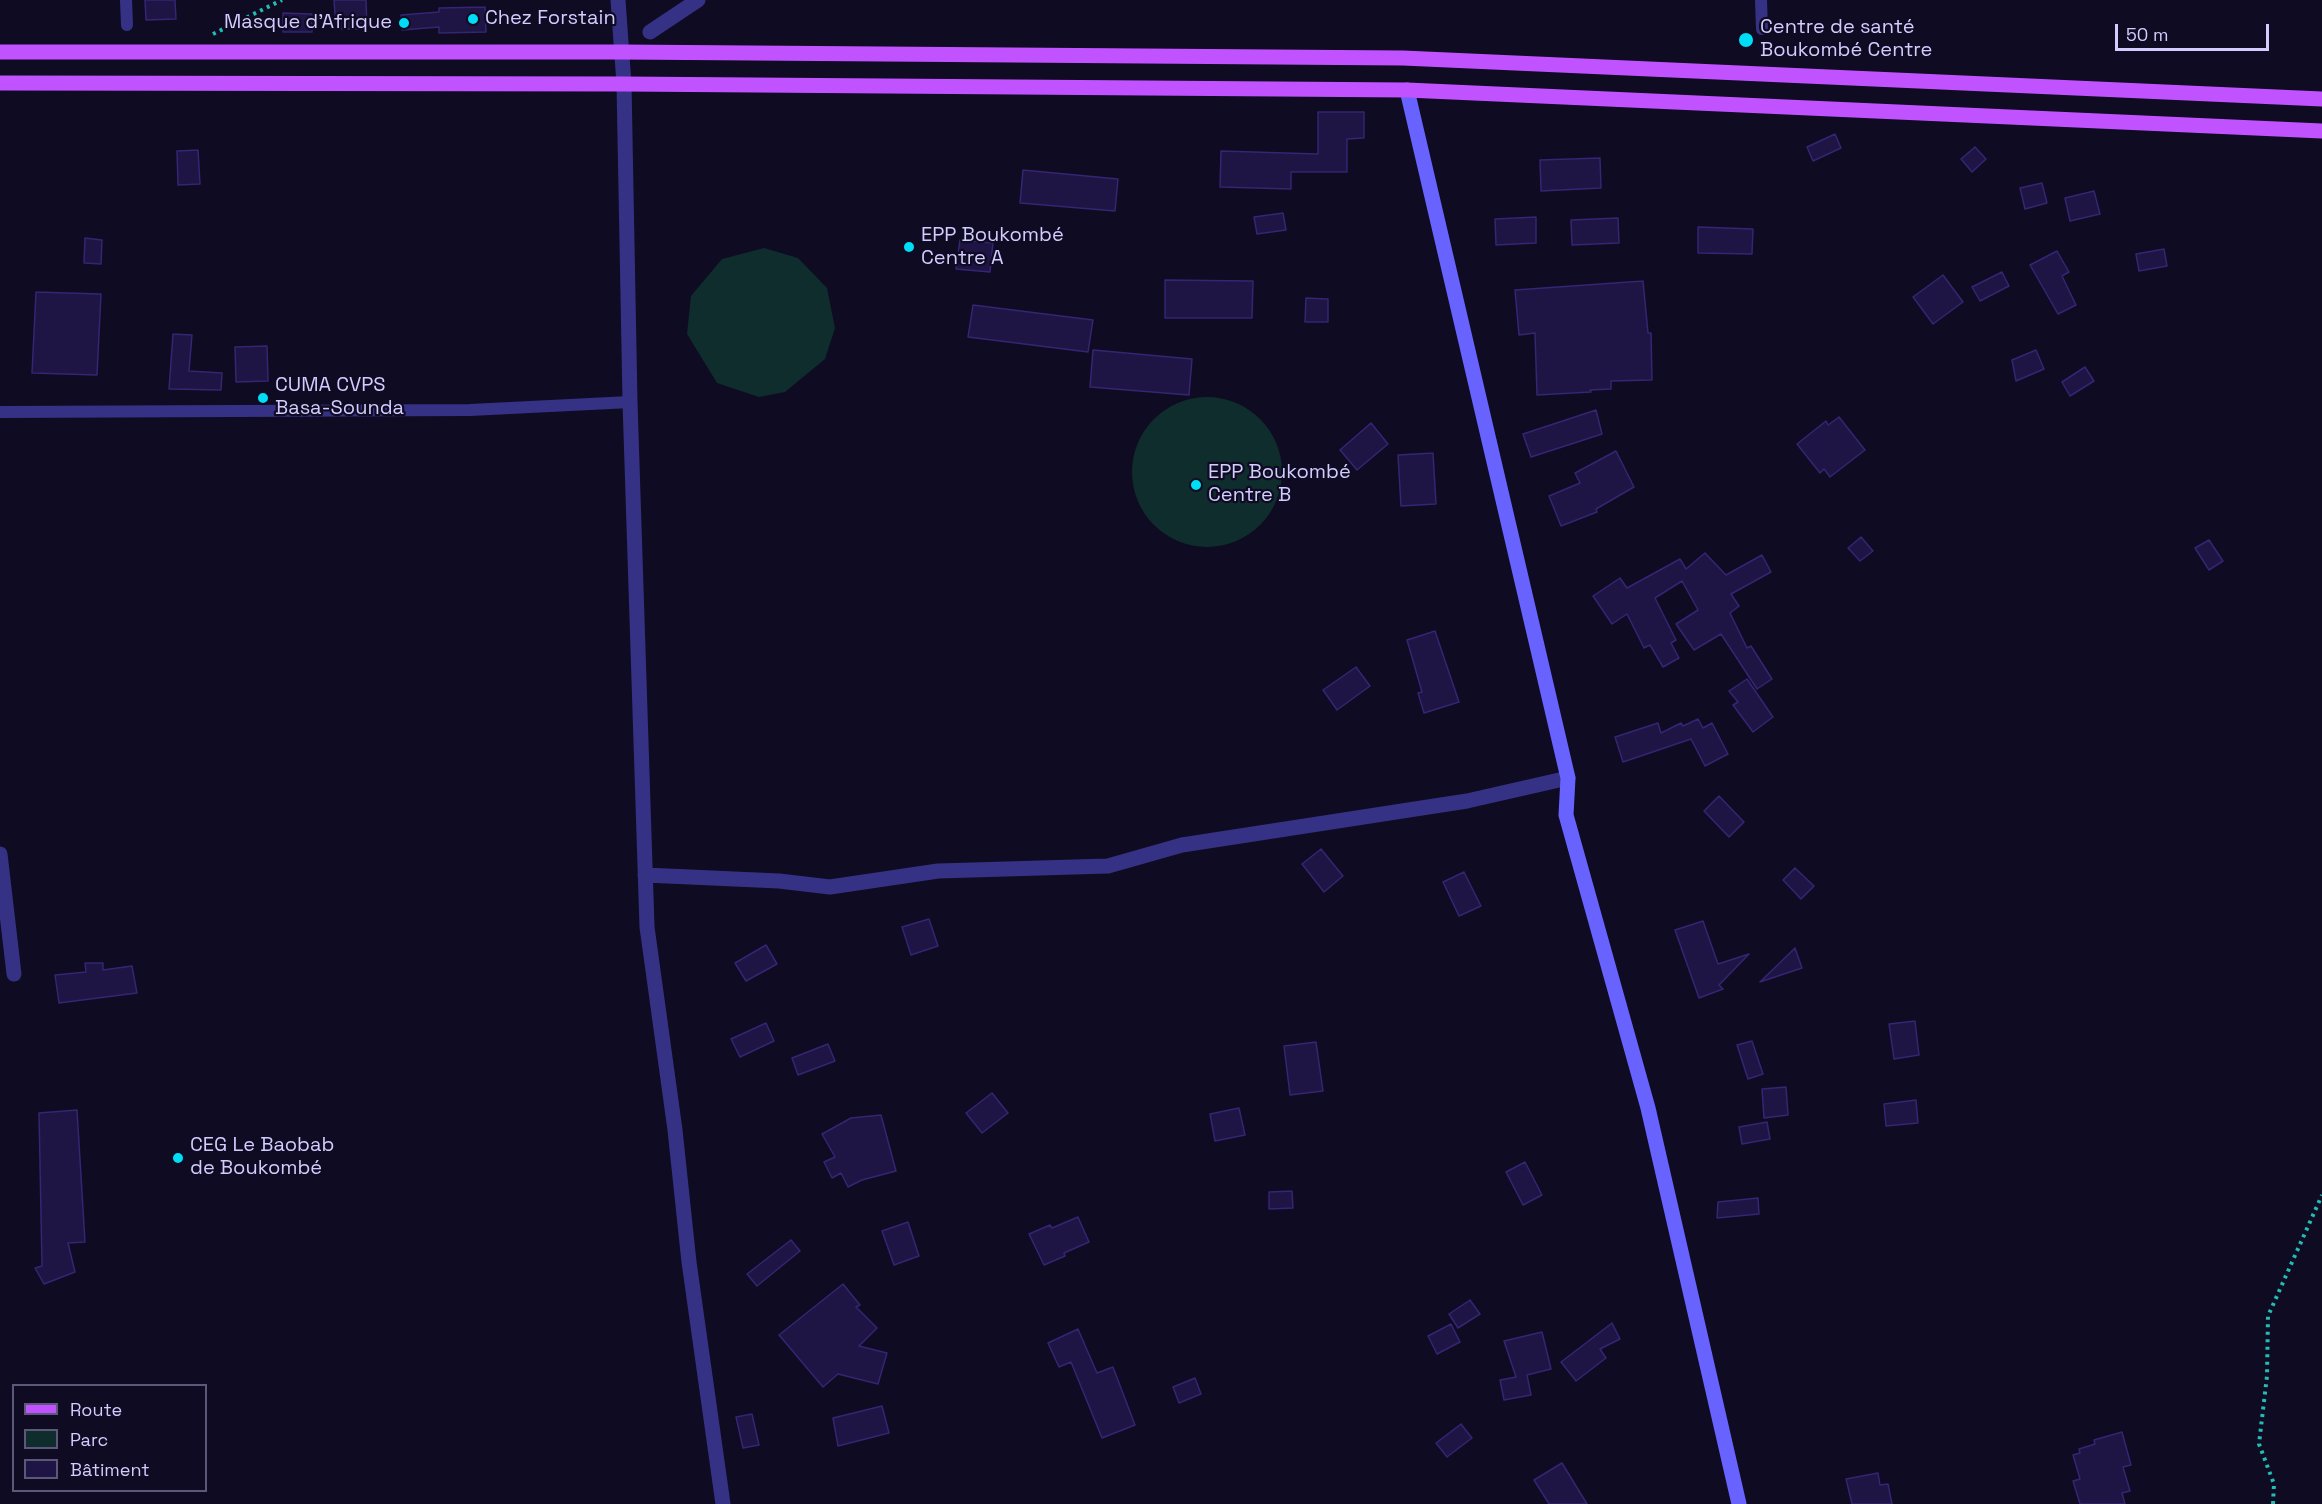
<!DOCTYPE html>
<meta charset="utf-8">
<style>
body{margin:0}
#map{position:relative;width:2322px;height:1504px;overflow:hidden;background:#0f0b22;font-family:"Space Grotesk",sans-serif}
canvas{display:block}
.legend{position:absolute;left:12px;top:1384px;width:195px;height:108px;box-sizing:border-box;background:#0f0b22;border:2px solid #5d587a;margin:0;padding:8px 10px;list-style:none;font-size:18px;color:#d2ccff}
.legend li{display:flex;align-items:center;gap:12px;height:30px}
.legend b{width:30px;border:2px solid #5d587a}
.scale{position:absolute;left:2115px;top:24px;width:154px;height:27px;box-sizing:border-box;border:3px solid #d2ccff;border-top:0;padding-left:8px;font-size:18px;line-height:21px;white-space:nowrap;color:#d2ccff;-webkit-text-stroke:4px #0f0b22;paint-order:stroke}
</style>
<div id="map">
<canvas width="2322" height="1504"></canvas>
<ul class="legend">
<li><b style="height:8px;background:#c053ff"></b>Route</li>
<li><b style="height:16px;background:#0e2d2c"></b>Parc</li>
<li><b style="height:16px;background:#1f1545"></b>Bâtiment</li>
</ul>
<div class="scale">50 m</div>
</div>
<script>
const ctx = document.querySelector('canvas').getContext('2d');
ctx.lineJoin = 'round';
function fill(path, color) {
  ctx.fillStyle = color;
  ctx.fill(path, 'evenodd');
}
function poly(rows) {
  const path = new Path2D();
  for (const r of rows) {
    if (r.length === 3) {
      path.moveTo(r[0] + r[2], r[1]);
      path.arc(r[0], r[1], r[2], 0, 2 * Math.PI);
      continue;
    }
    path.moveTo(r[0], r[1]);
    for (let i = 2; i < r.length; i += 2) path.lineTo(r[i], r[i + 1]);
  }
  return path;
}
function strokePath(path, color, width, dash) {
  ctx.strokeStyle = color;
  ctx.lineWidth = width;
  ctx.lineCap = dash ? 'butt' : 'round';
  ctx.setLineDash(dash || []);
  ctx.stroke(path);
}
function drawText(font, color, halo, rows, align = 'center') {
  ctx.font = font + ' "Space Grotesk",sans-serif';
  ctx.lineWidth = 4.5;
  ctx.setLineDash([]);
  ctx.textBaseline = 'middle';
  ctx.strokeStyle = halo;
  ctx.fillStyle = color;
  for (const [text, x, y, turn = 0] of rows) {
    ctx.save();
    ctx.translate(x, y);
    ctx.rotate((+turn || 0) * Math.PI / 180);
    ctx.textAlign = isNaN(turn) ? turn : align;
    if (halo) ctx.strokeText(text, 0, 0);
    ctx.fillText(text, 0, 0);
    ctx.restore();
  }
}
fill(poly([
 [764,248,798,258,827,288,835,328,825,359,785,392,759,397,717,383,687,334,691,296,722,259],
 [1207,472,75]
]), '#0e2d2c');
const building = poly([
 [145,0,175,0,176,19,146,20,145,0],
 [334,0,366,0,367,29,336,29,334,0],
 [485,7,486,32,439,33,439,27,402,30,401,15,439,12,439,8,485,7],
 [283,13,312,14,312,32,283,32,283,13],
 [1318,112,1364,112,1364,138,1347,139,1347,172,1291,172,1291,189,1220,187,1221,151,1318,154,1318,112],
 [1835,134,1841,148,1813,161,1807,147,1835,134],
 [1975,147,1986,159,1972,172,1961,159,1975,147],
 [198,150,200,184,178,185,177,151,198,150],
 [1600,158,1601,188,1541,191,1540,160,1600,158],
 [1023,170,1118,179,1115,211,1020,203,1023,170],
 [2042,183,2047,203,2025,209,2020,188,2042,183],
 [2094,191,2100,214,2070,221,2065,198,2094,191],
 [1283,213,1286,230,1257,234,1254,217,1283,213],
 [1536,217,1536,243,1496,245,1495,219,1536,217],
 [1618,218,1619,243,1572,245,1571,220,1618,218],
 [1698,227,1753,229,1752,254,1698,253,1698,227],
 [85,238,102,240,101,264,84,263,85,238],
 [960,240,993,243,990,272,956,269,960,240],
 [2164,249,2167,266,2139,271,2136,254,2164,249],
 [2057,251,2069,272,2062,276,2076,305,2058,314,2030,265,2057,251],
 [2002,272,2009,286,1980,301,1972,287,2002,272],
 [1943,275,1963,302,1933,324,1913,297,1943,275],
 [1165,280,1253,281,1252,318,1165,318,1165,280],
 [1643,281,1648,333,1651,333,1652,380,1611,381,1611,389,1590,390,1591,392,1537,395,1535,333,1519,335,1515,290,1643,281],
 [36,292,101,294,97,375,32,373,36,292],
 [1306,298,1328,299,1328,322,1305,322,1306,298],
 [973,305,1093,320,1088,352,968,337,973,305],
 [173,334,192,335,189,371,222,373,221,390,169,389,173,334],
 [267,346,268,381,236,382,235,347,267,346],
 [1093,350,1192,359,1189,395,1090,387,1093,350],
 [2036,350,2044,369,2016,381,2012,360,2036,350],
 [2085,367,2094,381,2070,396,2062,382,2085,367],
 [1596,410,1602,434,1531,457,1523,434,1596,410],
 [1839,417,1865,450,1830,477,1824,469,1820,473,1797,444,1826,421,1828,425,1839,417],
 [1371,423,1388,444,1357,470,1340,450,1371,423],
 [1616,451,1634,487,1596,509,1597,512,1561,526,1549,496,1580,483,1575,473,1616,451],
 [1433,453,1436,504,1401,506,1398,455,1433,453],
 [1861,537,1873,551,1860,561,1848,548,1861,537],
 [2209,540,2223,561,2209,570,2195,548,2209,540],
 [1705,553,1726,575,1762,555,1771,572,1731,594,1739,606,1730,613,1747,648,1751,646,1772,679,1757,689,1721,634,1694,650,1676,624,1698,610,1682,581,1655,598,1676,640,1671,643,1679,658,1663,667,1650,645,1644,648,1627,614,1612,624,1593,596,1620,578,1627,588,1680,559,1686,569,1705,553],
 [1435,631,1459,702,1424,713,1418,693,1422,692,1407,640,1435,631],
 [1356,667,1370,686,1337,710,1323,690,1356,667],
 [1747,679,1773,717,1753,732,1733,705,1738,702,1729,691,1747,679],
 [1698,719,1703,728,1712,723,1728,754,1705,766,1691,739,1623,762,1615,737,1658,723,1661,733,1681,723,1683,726,1698,719],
 [1719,796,1744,822,1729,837,1704,811,1719,796],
 [1321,849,1343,876,1324,892,1302,864,1321,849],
 [1795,868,1814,886,1801,899,1783,880,1795,868],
 [1464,872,1481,906,1459,916,1443,882,1464,872],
 [929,919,938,946,911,955,902,927,929,919],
 [1703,921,1718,964,1749,954,1719,985,1723,989,1699,998,1675,930,1703,921],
 [766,945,777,964,746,981,735,963,766,945],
 [1795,948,1802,968,1760,982,1795,948],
 [85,963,103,963,103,970,132,966,137,993,59,1003,55,975,86,972,85,963],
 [1915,1021,1919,1055,1894,1059,1889,1024,1915,1021],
 [766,1023,774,1041,740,1057,731,1039,766,1023],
 [1752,1041,1763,1074,1748,1079,1737,1045,1752,1041],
 [1316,1042,1323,1091,1290,1095,1284,1046,1316,1042],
 [828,1044,835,1061,798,1075,792,1058,828,1044],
 [1786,1087,1788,1115,1764,1118,1762,1089,1786,1087],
 [992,1093,1008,1113,982,1133,966,1113,992,1093],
 [1916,1100,1918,1123,1886,1126,1884,1104,1916,1100],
 [1239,1108,1245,1135,1215,1141,1210,1114,1239,1108],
 [77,1110,85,1242,68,1243,75,1272,44,1284,35,1268,42,1266,39,1113,77,1110],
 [881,1115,896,1171,862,1180,848,1187,841,1173,832,1178,824,1162,835,1157,822,1134,851,1118,881,1115],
 [1767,1122,1770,1139,1742,1144,1739,1127,1767,1122],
 [1525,1162,1542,1195,1523,1205,1506,1172,1525,1162],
 [1292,1191,1293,1208,1269,1209,1269,1192,1292,1191],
 [1758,1198,1759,1214,1717,1218,1718,1202,1758,1198],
 [1078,1217,1089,1242,1064,1253,1065,1256,1044,1265,1029,1234,1050,1225,1052,1228,1078,1217],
 [908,1222,919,1256,894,1265,882,1231,908,1222],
 [791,1240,800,1251,757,1286,747,1274,791,1240],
 [843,1284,860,1305,856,1307,877,1328,859,1346,887,1353,878,1384,838,1374,823,1387,779,1335,843,1284],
 [1470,1300,1480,1314,1458,1328,1449,1314,1470,1300],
 [1612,1323,1620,1339,1600,1349,1606,1358,1576,1381,1561,1362,1612,1323],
 [1451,1324,1460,1342,1437,1354,1428,1336,1451,1324],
 [1078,1329,1097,1373,1113,1367,1135,1425,1102,1438,1071,1362,1059,1367,1048,1343,1078,1329],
 [1542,1332,1551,1369,1527,1375,1531,1395,1504,1400,1500,1380,1516,1377,1504,1341,1542,1332],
 [1195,1378,1201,1394,1179,1403,1173,1387,1195,1378],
 [882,1406,889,1433,838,1446,833,1418,882,1406],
 [752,1414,759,1445,743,1448,736,1417,752,1414],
 [1461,1424,1472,1438,1447,1457,1436,1443,1461,1424],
 [2122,1432,2131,1465,2123,1467,2130,1491,2122,1493,2125,1504,2080,1504,2073,1481,2080,1479,2073,1455,2080,1453,2079,1449,2095,1444,2094,1440,2122,1432],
 [1562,1463,1587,1504,1549,1504,1534,1480,1562,1463],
 [1878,1473,1880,1485,1888,1484,1892,1504,1852,1504,1846,1479,1878,1473]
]);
fill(building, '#1f1545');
strokePath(building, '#352573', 1.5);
strokePath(poly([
 [213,34,282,0],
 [2273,1504,2274,1484,2259,1444,2267,1376,2268,1316,2322,1195]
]), '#22bdb5', 4, [3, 4.5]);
strokePath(poly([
 [126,0,127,25],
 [1761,0,1762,29],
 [0,412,470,410,630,402]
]), '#353286', 12);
strokePath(poly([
 [618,0,624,84,630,402,647,927,675,1130,689,1262,723,1504],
 [650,32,698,0],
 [0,854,14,974],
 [645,875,779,881,830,887,938,871,1108,866,1182,845,1467,801,1568,778]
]), '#353286', 15);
strokePath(poly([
 [1407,90,1568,778,1566,815,1648,1108,1739,1504]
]), '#6863ff', 15);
strokePath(poly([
 [0,52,622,52,1403,58,2322,99],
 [0,83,624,84,1407,90,2322,131]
]), '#c053ff', 15);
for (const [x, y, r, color] of [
 [473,19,6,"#00ddf7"],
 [404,23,6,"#00ddf7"],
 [1746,40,8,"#00ddf7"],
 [909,247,6,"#00ddf7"],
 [263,398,6,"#00ddf7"],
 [1196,485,6,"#00ddf7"],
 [178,1158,6,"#00ddf7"]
]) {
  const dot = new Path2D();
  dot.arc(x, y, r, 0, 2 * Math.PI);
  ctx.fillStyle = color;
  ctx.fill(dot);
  strokePath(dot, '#0f0b22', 2);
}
drawText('20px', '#d2ccff', '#0f0b22', [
 ["Chez Forstain",485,19],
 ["Masque d'Afrique",392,23,"right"],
 ["Centre de santé",1760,28],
 ["Boukombé Centre",1760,51],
 ["EPP Boukombé",921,236],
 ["Centre A",921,259],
 ["CUMA CVPS",275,386],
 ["Basa-Sounda",275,409],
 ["EPP Boukombé",1208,473],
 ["Centre B",1208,496],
 ["CEG Le Baobab",190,1146],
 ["de Boukombé",190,1169]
], 'left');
</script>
